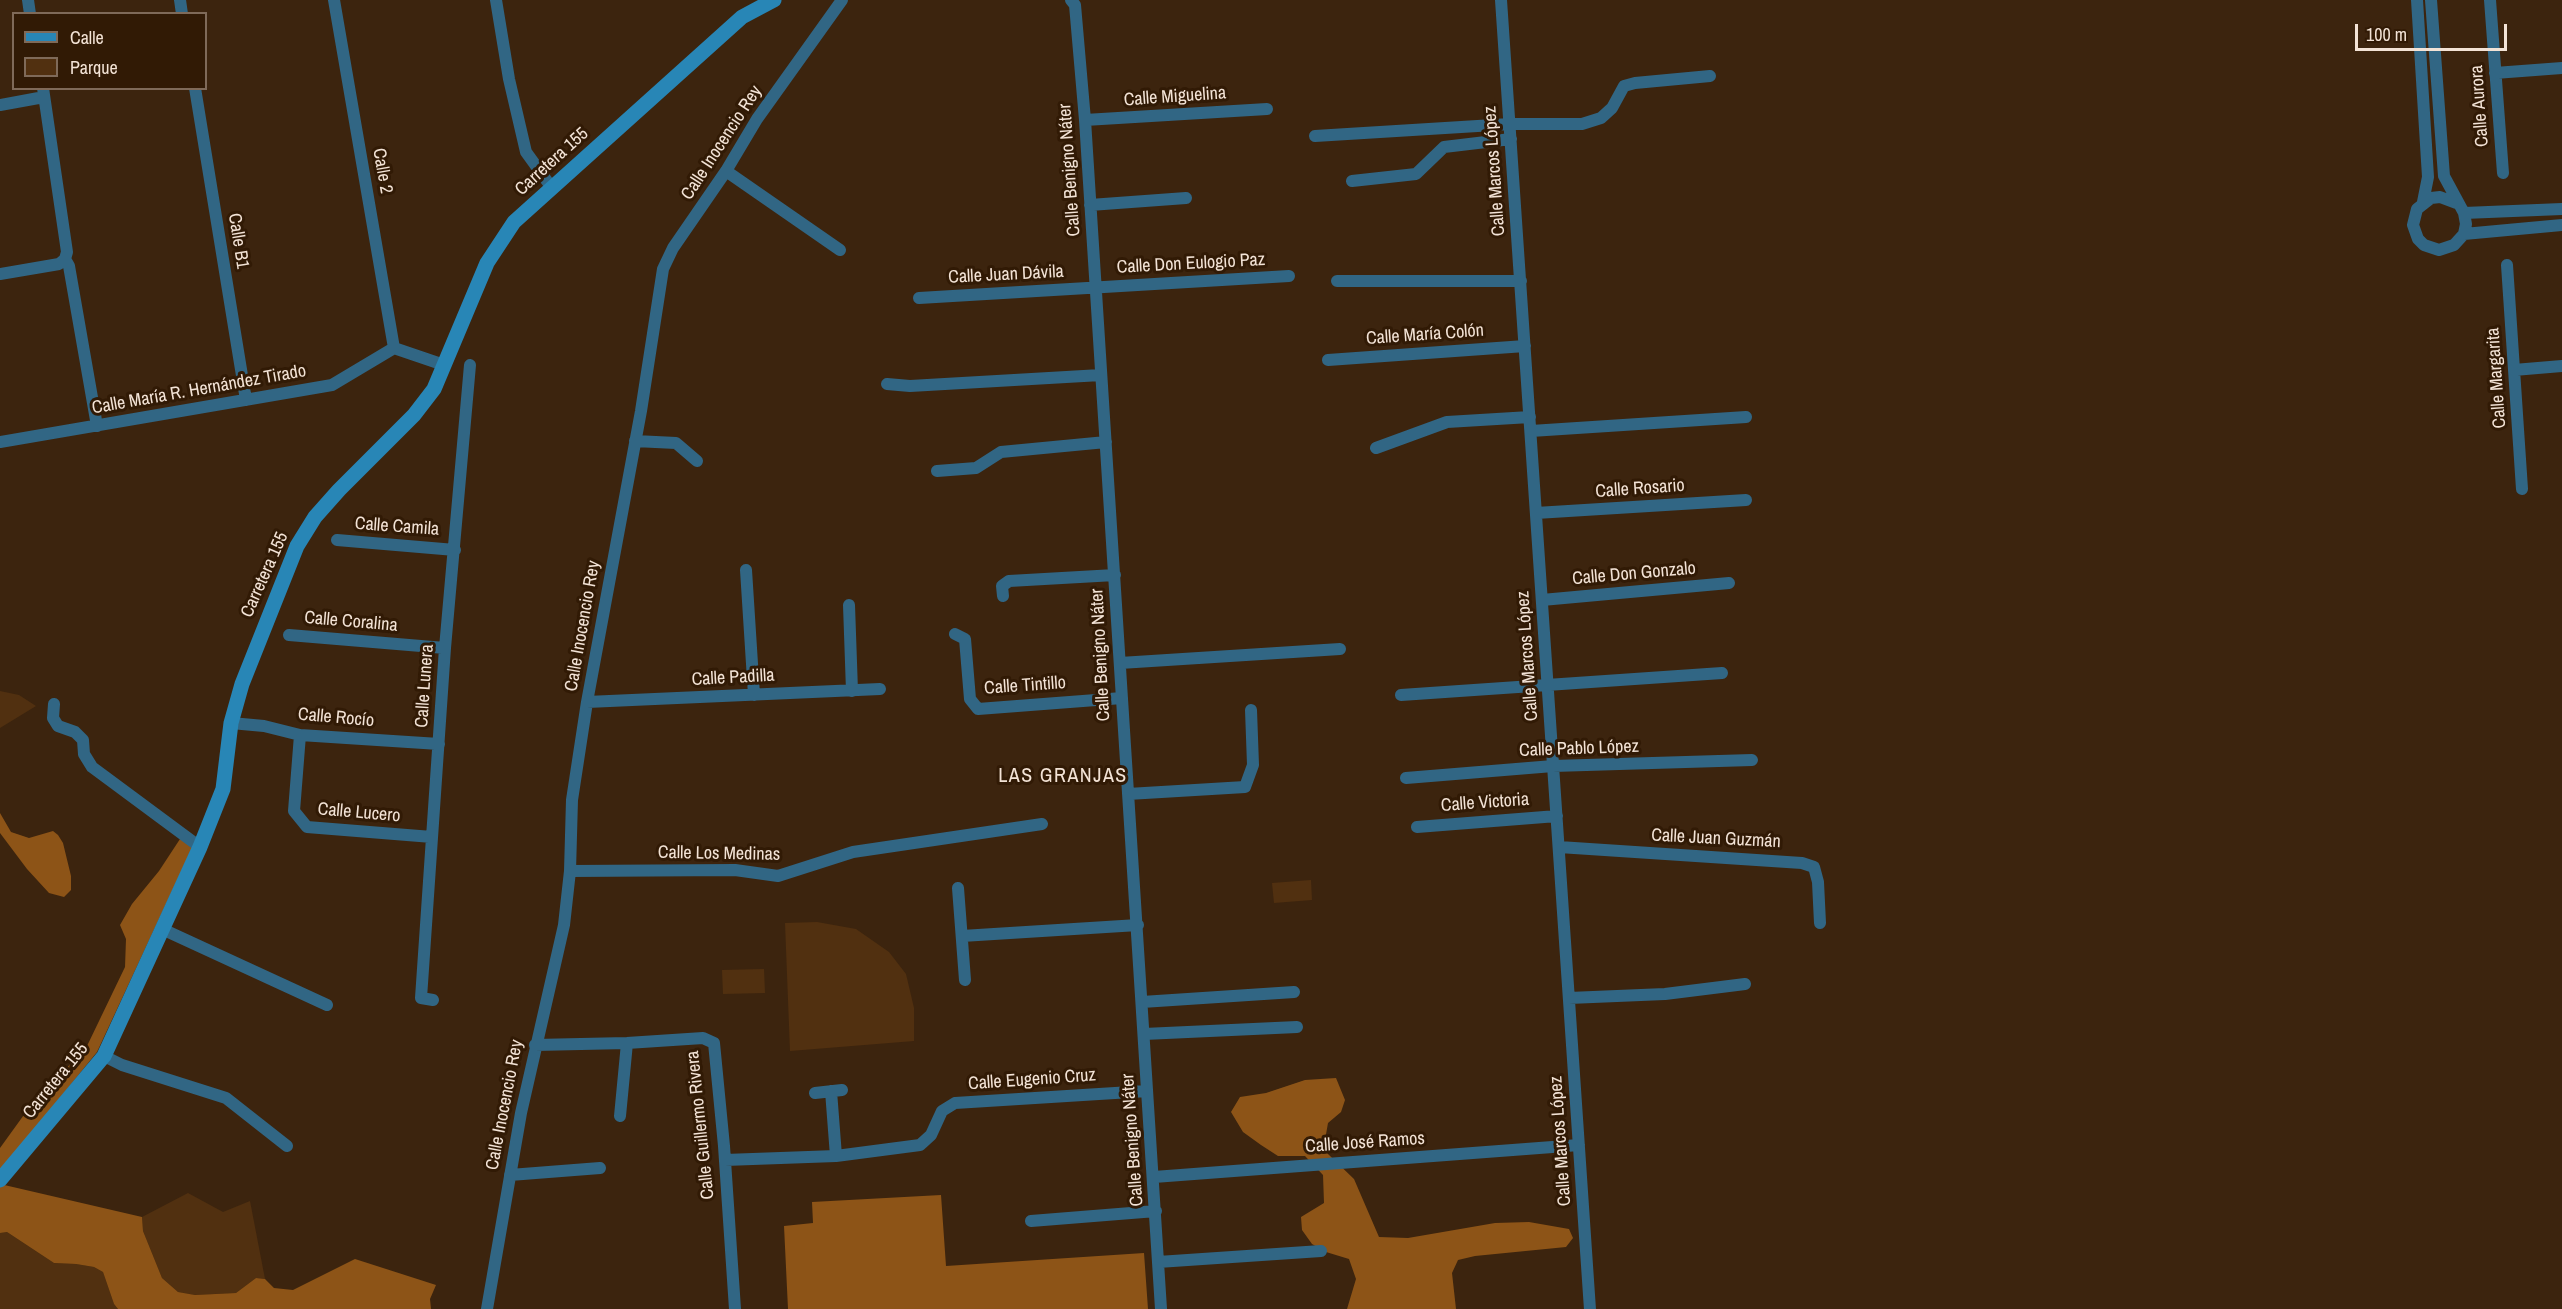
<!DOCTYPE html>
<meta charset="utf-8">
<style>
body{margin:0}
#map{position:relative;width:2562px;height:1309px;overflow:hidden;background:#3c240e;font-family:"Archivo Narrow",sans-serif}
canvas{display:block}
.legend{position:absolute;left:12px;top:12px;width:195px;height:78px;box-sizing:border-box;background:#311a05;border:2px solid #7f6a59;margin:0;padding:8px 10px;list-style:none;font-size:18px;color:#f3e3d6}
.legend li{display:flex;align-items:center;gap:12px;height:30px}
.legend b{width:30px;border:2px solid #7f6a59}
.scale{position:absolute;left:2355px;top:24px;width:152px;height:27px;box-sizing:border-box;border:3px solid #f3e3d6;border-top:0;padding-left:8px;font-size:18px;line-height:21px;white-space:nowrap;color:#f3e3d6;-webkit-text-stroke:4px #311a05;paint-order:stroke}
</style>
<div id="map">
<canvas width="2562" height="1309"></canvas>
<ul class="legend">
<li><b style="height:8px;background:#2886b6"></b>Calle</li>
<li><b style="height:16px;background:#513010"></b>Parque</li>
</ul>
<div class="scale">100 m</div>
</div>
<script>
const ctx = document.querySelector('canvas').getContext('2d');
ctx.lineJoin = 'round';
function fill(path, color) {
  ctx.fillStyle = color;
  ctx.fill(path, 'evenodd');
}
function poly(rows) {
  const path = new Path2D();
  for (const r of rows) {
    path.moveTo(r[0], r[1]);
    for (let i = 2; i < r.length; i += 2) path.lineTo(r[i], r[i + 1]);
  }
  return path;
}
function strokePath(path, color, width, dash) {
  ctx.strokeStyle = color;
  ctx.lineWidth = width;
  ctx.lineCap = dash ? 'butt' : 'round';
  ctx.setLineDash(dash || []);
  ctx.stroke(path);
}
function drawText(font, color, halo, rows, align = 'center') {
  ctx.font = font + ' "Archivo Narrow",sans-serif';
  ctx.lineWidth = 6;
  ctx.setLineDash([]);
  ctx.textBaseline = 'middle';
  ctx.strokeStyle = halo;
  ctx.fillStyle = color;
  for (const [text, x, y, turn = 0] of rows) {
    ctx.save();
    ctx.translate(x, y);
    ctx.rotate((+turn || 0) * Math.PI / 180);
    ctx.textAlign = isNaN(turn) ? turn : align;
    if (halo) ctx.strokeText(text, 0, 0);
    ctx.fillText(text, 0, 0);
    ctx.restore();
  }
}
fill(poly([
 [0,691,19,695,36,706,0,728],
 [1311,880,1312,900,1274,903,1272,883],
 [817,922,856,929,889,952,906,974,914,1008,914,1041,790,1051,785,923],
 [764,969,765,993,723,994,722,970],
 [188,1193,223,1212,250,1201,265,1279,256,1278,236,1293,195,1295,178,1292,162,1278,143,1231,142,1217],
 [7,1232,54,1263,76,1264,94,1267,103,1272,114,1304,118,1309,0,1309,0,1233]
]), '#513010');
fill(poly([
 [0,813,11,832,29,838,53,831,58,835,63,843,71,876,71,890,64,897,49,893,27,869,0,833],
 [180,839,193,846,97,1052,0,1172,0,1148,26,1112,87,1046,125,967,126,939,120,925,132,904,159,871],
 [1336,1078,1345,1100,1341,1112,1328,1123,1325,1140,1328,1154,1354,1179,1379,1237,1408,1238,1495,1223,1529,1222,1569,1229,1573,1238,1566,1247,1475,1256,1458,1260,1452,1273,1456,1309,1347,1309,1356,1279,1349,1259,1326,1252,1312,1244,1302,1230,1301,1217,1324,1203,1323,1175,1305,1156,1278,1156,1261,1145,1243,1132,1231,1112,1240,1097,1266,1093,1305,1080],
 [0,1184,142,1217,143,1231,162,1278,178,1292,195,1295,236,1293,256,1278,265,1279,274,1288,293,1290,355,1259,436,1285,430,1299,431,1309,118,1309,114,1304,103,1272,94,1267,76,1264,54,1263,7,1232,0,1233],
 [941,1195,946,1266,1144,1253,1148,1309,788,1309,784,1226,813,1223,812,1202]
]), '#8d5417');
strokePath(poly([
 [28,0,30,14],
 [180,0,182,14],
 [334,0,394,348],
 [496,0,509,79,526,152,552,188],
 [1071,0,1075,5,1085,120,1161,1309],
 [1501,0,1590,1309],
 [2417,0,2428,177,2423,202],
 [2431,0,2444,176,2464,213,2466,224,2464,234,2454,245,2439,250,2424,245,2418,239,2413,225,2417,209,2431,198,2440,197,2456,203],
 [2490,0,2503,173],
 [2495,73,2562,68],
 [43,88,67,252,65,259,69,266,97,426],
 [195,88,246,400],
 [0,105,44,97],
 [1085,120,1267,109],
 [1315,136,1510,124,1582,124,1601,118,1612,108,1624,86,1635,83,1710,76],
 [726,171,840,250],
 [1352,181,1416,174,1444,147,1511,139],
 [1090,205,1186,198],
 [2464,213,2562,209],
 [2464,234,2562,225],
 [2507,265,2522,489],
 [0,274,59,264,65,259],
 [1337,281,1521,281],
 [919,298,1289,276],
 [394,348,444,365],
 [1328,360,1525,346],
 [2514,370,2562,366],
 [887,384,910,386,1101,375],
 [1531,431,1746,417],
 [635,441,676,443,697,461],
 [0,442,332,385,394,348],
 [1376,448,1447,422,1530,417],
 [937,471,976,468,1001,452,1106,442],
 [1536,513,1746,500],
 [337,540,455,550],
 [746,570,754,695],
 [1003,596,1002,586,1009,581,1115,575],
 [1542,600,1729,583],
 [849,605,852,691],
 [955,634,965,639,970,699,978,709,1122,698],
 [289,635,445,648],
 [1120,663,1340,649],
 [1401,695,1722,673],
 [587,702,880,689],
 [54,704,53,718,58,726,75,732,83,740,84,754,92,767,200,847],
 [231,723,264,726,300,735,439,744],
 [300,735,294,811,307,827,432,837],
 [1406,778,1553,766,1752,760],
 [1128,794,1245,787,1253,765,1251,710],
 [1417,827,1557,816],
 [1559,847,1802,863,1814,867,1818,882,1820,923],
 [570,871,735,870,778,876,853,852,1042,824],
 [958,888,965,980],
 [162,929,327,1005],
 [962,936,1138,925],
 [1569,998,1665,994,1745,984],
 [433,1000,421,998,445,648,470,365],
 [1142,1002,1294,992],
 [1144,1034,1297,1027],
 [535,1045,627,1043,703,1038,714,1043,724,1146,735,1309],
 [104,1056,122,1065,226,1098,287,1146],
 [831,1091,836,1156],
 [815,1093,842,1090],
 [620,1116,627,1043],
 [725,1160,836,1156,920,1145,931,1135,942,1111,955,1103,1147,1091],
 [510,1175,600,1168],
 [1154,1177,1579,1145],
 [1031,1221,1156,1211],
 [1158,1262,1321,1251],
 [487,1309,521,1113,564,925,570,871,572,800,587,702,641,411,663,269,673,248,726,171,757,119,842,0]
]), '#316684', 12);
strokePath(poly([
 [0,1180,104,1056,200,847,223,789,231,723,242,684,297,546,315,517,339,490,414,415,434,389,487,263,514,222,742,17,774,0]
]), '#2886b6', 15);
drawText('18px', '#f3e3d6', '#311a05', [
 ["Calle Miguelina",1175,97,-4],
 ["Calle Aurora",2480,106,-94],
 ["Calle Inocencio Rey",722,143,-57],
 ["Carretera 155",552,162,-42],
 ["Calle Benigno Náter",1070,170,-94],
 ["Calle 2",382,171,80],
 ["Calle Marcos López",1495,171,-94],
 ["Calle B1",238,241,81],
 ["Calle Don Eulogio Paz",1191,264,-3],
 ["Calle Juan Dávila",1006,275,-3],
 ["Calle María Colón",1425,335,-4],
 ["Calle Margarita",2497,378,-94],
 ["Calle María R. Hernández Tirado",199,390,-10],
 ["Calle Rosario",1640,489,-4],
 ["Calle Camila",397,527,4],
 ["Calle Don Gonzalo",1634,574,-5],
 ["Carretera 155",265,575,-66],
 ["Calle Coralina",351,622,5],
 ["Calle Inocencio Rey",583,626,-80],
 ["Calle Benigno Náter",1101,655,-93],
 ["Calle Marcos López",1528,656,-94],
 ["Calle Padilla",733,678,-3],
 ["Calle Lunera",425,686,-86],
 ["Calle Tintillo",1025,686,-4],
 ["Calle Rocío",336,718,5],
 ["Calle Pablo López",1579,749,-2],
 ["Calle Victoria",1485,803,-4],
 ["Calle Lucero",359,813,5],
 ["Calle Juan Guzmán",1716,839,3],
 ["Calle Los Medinas",719,854,1],
 ["Calle Eugenio Cruz",1032,1080,-4],
 ["Carretera 155",56,1081,-51],
 ["Calle Inocencio Rey",505,1105,-79],
 ["Calle Guillermo Rivera",701,1125,-96],
 ["Calle Benigno Náter",1133,1140,-94],
 ["Calle Marcos López",1561,1141,-94],
 ["Calle José Ramos",1365,1143,-4]
]);
ctx.letterSpacing = '1.5px';
drawText('20px', '#f3e3d6', '#311a05', [
 ["LAS GRANJAS",1063,777]
]);
ctx.letterSpacing = '0px';
</script>
